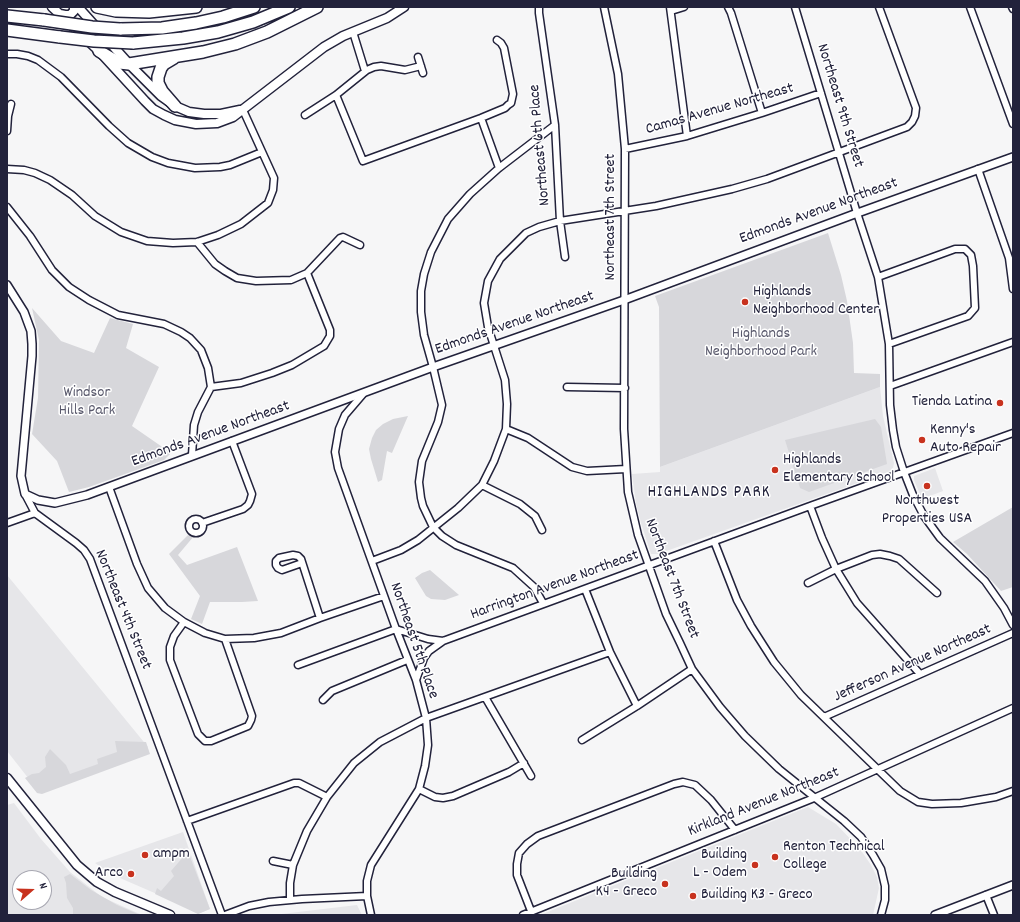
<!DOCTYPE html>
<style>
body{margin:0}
#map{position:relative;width:1020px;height:922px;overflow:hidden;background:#f6f6f7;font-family:Dekko,sans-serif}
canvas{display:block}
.frame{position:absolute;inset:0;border:8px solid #22223b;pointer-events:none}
.north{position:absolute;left:12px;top:870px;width:40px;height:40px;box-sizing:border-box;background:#fff;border:1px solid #a7a7b1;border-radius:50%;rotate:70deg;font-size:11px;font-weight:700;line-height:16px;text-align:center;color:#22223b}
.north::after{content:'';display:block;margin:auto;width:14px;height:18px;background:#c8321e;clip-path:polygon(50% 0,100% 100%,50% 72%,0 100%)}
</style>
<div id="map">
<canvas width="1020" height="922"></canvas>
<div class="frame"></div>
<div class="north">N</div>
</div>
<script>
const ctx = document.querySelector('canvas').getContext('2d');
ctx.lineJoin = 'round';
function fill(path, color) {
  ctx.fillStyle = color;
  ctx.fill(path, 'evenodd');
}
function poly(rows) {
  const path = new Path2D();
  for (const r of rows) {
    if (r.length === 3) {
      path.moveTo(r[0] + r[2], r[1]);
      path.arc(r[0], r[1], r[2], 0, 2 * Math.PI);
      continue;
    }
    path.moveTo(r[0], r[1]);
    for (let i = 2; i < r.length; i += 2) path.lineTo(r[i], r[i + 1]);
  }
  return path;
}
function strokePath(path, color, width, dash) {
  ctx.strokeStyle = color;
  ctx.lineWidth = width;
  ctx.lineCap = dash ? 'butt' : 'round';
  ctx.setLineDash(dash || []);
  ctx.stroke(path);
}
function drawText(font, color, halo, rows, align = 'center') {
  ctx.font = font + ' Dekko,sans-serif';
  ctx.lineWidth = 3;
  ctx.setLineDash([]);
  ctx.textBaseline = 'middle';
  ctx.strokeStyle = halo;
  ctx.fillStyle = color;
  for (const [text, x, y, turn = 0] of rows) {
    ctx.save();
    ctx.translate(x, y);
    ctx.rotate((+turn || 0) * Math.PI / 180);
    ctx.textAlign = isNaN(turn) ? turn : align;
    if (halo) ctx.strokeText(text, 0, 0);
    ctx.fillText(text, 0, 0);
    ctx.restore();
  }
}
fill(poly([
 [880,387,883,416,894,463,893,468,888,472,658,554,651,554,641,523,636,503,632,474,660,472,660,467],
 [935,468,943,491,922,499,914,480,914,476],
 [7,575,148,747,36,788,7,751],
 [14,803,41,839,70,872,102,897,142,915,7,915,7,805],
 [20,878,44,878,44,902,20,902],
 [808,807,836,824,860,849,871,865,877,877,879,888,873,915,540,915],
 [183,832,210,909,198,914,180,904,113,875,95,863],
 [357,905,362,915,273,915]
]), '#e6e6e9');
fill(poly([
 [828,233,841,275,847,301,853,343,854,373,880,374,880,387,660,467,659,307,655,296],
 [32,308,61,341,94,353,110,318,133,324,126,348,159,367,132,426,171,453,164,460,89,487,69,492,57,461,32,434,38,398,39,340],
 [408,416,392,453,387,451,382,480,378,482,371,459,369,449,372,438,376,430,383,424,393,419],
 [875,419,881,427,887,464,809,492,800,488,785,440],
 [1013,507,1013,587,1001,591,967,554,953,542],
 [188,535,194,536,178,555,187,565,237,547,258,601,242,602,210,602,202,624,191,619,200,596,169,554],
 [430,570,459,595,445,600,431,599,426,596,415,578,422,573],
 [115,741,146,742,150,754,42,794,37,793,25,778,32,774,39,773,46,767,45,757,50,749,66,765,70,774,98,764,97,759,117,752],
 [189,854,210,909,198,914,155,894,157,888,161,891,174,876,171,871,184,856],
 [70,874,91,890,117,905,140,915,73,915,73,908,67,898,66,883,64,877]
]), '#d7d7db');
const minor = poly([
 [539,7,539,13,555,125,560,221,565,257],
 [604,7,618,74,625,149,624,429,628,492,638,535,666,614,680,643,692,669,720,707,745,736,779,769,844,821,861,837,873,855,881,869,885,886,885,900,881,915],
 [670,7,687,136],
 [728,7,731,13,762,113],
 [795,7,857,213,878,277,889,344,890,405,893,430,896,447,904,472,913,495,924,516,940,538,985,581,1004,608,1013,625],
 [970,7,1013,124],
 [1012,7,1013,9],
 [671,11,684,7],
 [353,32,365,71],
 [7,54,17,54,28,56,38,60,61,77,109,126,128,143,152,157,168,163,195,168,220,167,230,165,262,152],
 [418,57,423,73],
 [336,95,363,161,481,118,505,108,508,105,511,103,513,94,504,48,501,43,497,40],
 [305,115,336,95,367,70,374,67,381,66,405,70,421,66],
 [481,118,499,168],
 [7,131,8,116,11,104],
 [625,149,687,136,762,113,821,93],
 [7,169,24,170,35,173,50,180,72,195,95,216,121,232,147,241,173,243,197,242,218,235,241,224,268,203,273,190,274,178,243,110],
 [978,169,1009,258,1013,289],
 [7,207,30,236,52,270,69,287,89,300,118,315,164,324,181,332,190,338,201,350,208,368,211,387,198,412,194,425,192,455],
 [197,242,215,264,225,271,237,278,256,281,291,280,307,273,340,238,343,237,360,245],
 [878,277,955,249,965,249,971,255,973,266,975,308,968,316,889,344],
 [890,386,1013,342],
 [211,387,241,383,272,373,292,365,324,346,330,336,330,330,307,273],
 [567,387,625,388],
 [363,394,345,415,339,429,335,452,338,468,396,629,416,680,426,718,428,745,425,766,419,789,371,865,367,881,367,896,371,915],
 [506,429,528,438,572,467,587,471,626,469],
 [482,485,520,504,535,516,542,530],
 [109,487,137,564,148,588,165,608,184,622,205,633,225,639,254,638,281,633,320,618,384,596],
 [25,494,35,513,76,543,84,550,90,559,222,915],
 [810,506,822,538,836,569,857,603,920,674],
 [196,526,7],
 [7,523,35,513],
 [202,523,243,509,248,505,250,501,252,494,232,441],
 [714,541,737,600,751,626,774,662,801,695,900,791,918,802,932,804,961,803,996,797,1013,791],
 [372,561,401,550,418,540,458,508,482,485,494,461,506,429,507,404,505,380,488,327,484,303,488,281,500,259,526,233,539,227,560,221,656,206,732,189,767,179,907,127,912,122,915,116,916,108,879,7],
 [302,563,282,570,278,568,276,565,276,561,279,558,293,555,298,556,301,559,320,618],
 [808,583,836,569,872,555,880,554,890,556,899,559,937,593],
 [585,589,610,652,637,706],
 [543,603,534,587,513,568,456,545,442,536,433,527,423,506,421,498,419,482,422,461,438,422,442,405,433,367,424,335,421,312,421,291,424,274,431,252,448,219,470,194,499,168,555,125],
 [184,622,174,636,170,647,170,660,198,734,205,741,211,741,248,726,251,720,252,716,225,639],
 [298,665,396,629,428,639,443,641,810,506,1013,433],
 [416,680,424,658,429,651,443,641],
 [485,697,531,776],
 [323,700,332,691,407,660],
 [824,717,1013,633],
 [582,740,637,706,692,669],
 [419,789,435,797,443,798,453,796,509,772,524,763],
 [187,821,294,783,299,783,327,797],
 [273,861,293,865],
 [986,895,994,915],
 [290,900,290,883,293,865,307,831,327,797,354,763,380,742,426,718,610,652],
 [531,911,517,875,517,864,519,853,527,844,538,836,674,784,683,782,695,785,711,800,735,830],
 [225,915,249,906,269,902,302,899,367,896],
 [523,915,814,798,1013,708]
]);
const tertiary = poly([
 [7,285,24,312,31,331,32,344,32,356,21,476,25,494,38,500,55,503,87,495,433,367,624,300,852,215,1013,157],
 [935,915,1013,885]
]);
const secondary = poly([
 [52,7,99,51,145,101,153,109,164,115,175,120,196,124,217,123,233,117,324,47,343,36,387,18,404,7],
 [78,7,129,64,161,96,175,106,189,112,204,114,221,114,240,110],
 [60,14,65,15,70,15,74,11,74,7],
 [7,778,77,865,97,882,115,892,170,915]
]);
const motorway = poly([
 [97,7,116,11,149,12,196,7],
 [7,16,44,20],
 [120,29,162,28,196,23,223,17,254,7],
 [7,30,60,37],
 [133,43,183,38,218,32,253,22,289,7],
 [99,51,119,63,129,64,203,52,235,44,267,32,317,7],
 [174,58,164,64,161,68,158,77,158,83,162,91,175,106]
]);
strokePath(minor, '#22223b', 9);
strokePath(tertiary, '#22223b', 10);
strokePath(secondary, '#22223b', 11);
strokePath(motorway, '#22223b', 14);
strokePath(minor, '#fff', 6);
strokePath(tertiary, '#fff', 7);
strokePath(secondary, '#fff', 8);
strokePath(motorway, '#fff', 11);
const motorwayBridge = poly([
 [44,20,92,27,120,29],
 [60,37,94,41,133,43]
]);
strokePath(motorwayBridge, '#22223b', 14, []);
strokePath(motorwayBridge, '#fff', 11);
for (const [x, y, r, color] of [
 [745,302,4,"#c8321e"],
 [1000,403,4,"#c8321e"],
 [922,440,4,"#c8321e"],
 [775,470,4,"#c8321e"],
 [927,486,4,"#c8321e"],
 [145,855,4,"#c8321e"],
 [775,857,4,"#c8321e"],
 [755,865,4,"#c8321e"],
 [131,874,4,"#c8321e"],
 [665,884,4,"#c8321e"],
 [693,896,4,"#c8321e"]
]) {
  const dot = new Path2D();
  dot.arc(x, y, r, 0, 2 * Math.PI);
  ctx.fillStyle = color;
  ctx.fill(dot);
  strokePath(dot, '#fff', 1.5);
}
drawText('16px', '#22223b', '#fff', [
 ["Northeast 9th Street",839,106,73],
 ["Camas Avenue Northeast",720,110,-16],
 ["Northeast 6th Place",541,145,-95],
 ["Edmonds Avenue Northeast",819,212,-20],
 ["Northeast 7th Street",612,217,-90],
 ["Edmonds Avenue Northeast",515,324,-19],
 ["Edmonds Avenue Northeast",211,435,-20],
 ["Northeast 7th Street",671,579,69],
 ["Harrington Avenue Northeast",555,586,-20],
 ["Northeast 4th Street",122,610,68],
 ["Northeast 5th Place",413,641,71],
 ["Jefferson Avenue Northeast",913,664,-24],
 ["Kirkland Avenue Northeast",764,803,-22]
]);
drawText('16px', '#22223b', '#fff', [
 ["Highlands",753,293],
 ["Neighborhood Center",753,311],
 ["Tienda Latina",992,403,"right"],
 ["Kenny's",930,431],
 ["Auto Repair",930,449],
 ["Highlands",783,461],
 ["Elementary School",783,479],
 ["Northwest",927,502,"center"],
 ["Properties USA",927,520,"center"],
 ["Renton Technical",783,848],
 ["College",783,866],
 ["ampm",153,855],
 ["Building",747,856,"right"],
 ["L - Odem",747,874,"right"],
 ["Arco",123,874,"right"],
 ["Building",657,875,"right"],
 ["K4 - Greco",657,893,"right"],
 ["Building K3 - Greco",701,896]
], 'left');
drawText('16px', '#58586b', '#fff', [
 ["Highlands",761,335],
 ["Neighborhood Park",761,353],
 ["Windsor",87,394],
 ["Hills Park",87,412]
]);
ctx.letterSpacing = '1px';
drawText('17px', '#22223b', '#fff', [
 ["HIGHLANDS PARK",709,494]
]);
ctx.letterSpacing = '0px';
</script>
